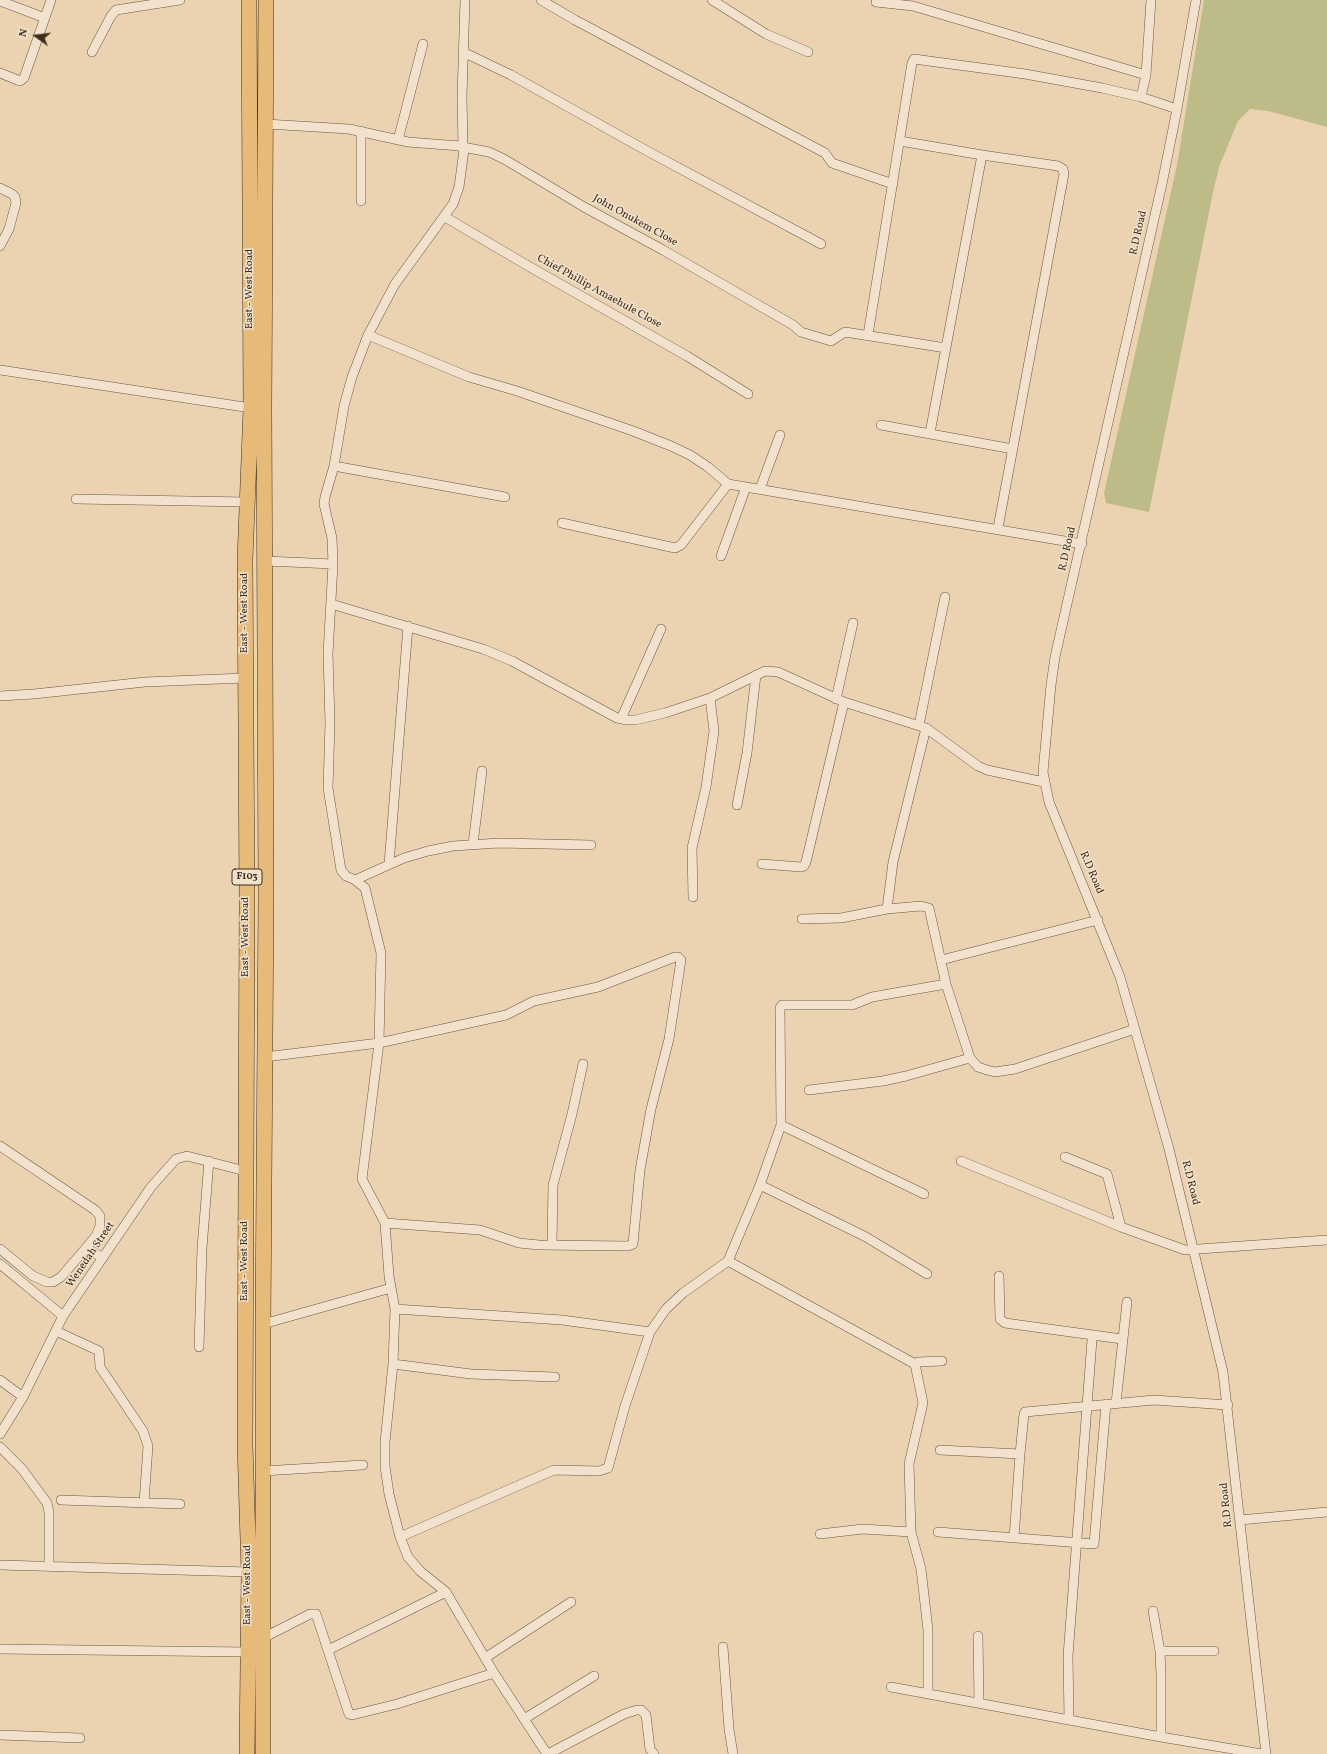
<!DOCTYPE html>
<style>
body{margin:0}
#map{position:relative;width:1327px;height:1754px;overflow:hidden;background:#ebd3b2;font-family:Vollkorn,serif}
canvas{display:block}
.north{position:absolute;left:16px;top:16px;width:40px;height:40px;-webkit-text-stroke:3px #f2e2cd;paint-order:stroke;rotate:284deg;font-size:11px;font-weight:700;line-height:16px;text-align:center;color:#3d2d1b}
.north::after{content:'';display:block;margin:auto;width:14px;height:18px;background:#3d2d1b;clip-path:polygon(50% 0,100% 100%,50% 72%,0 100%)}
</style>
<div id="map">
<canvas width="1327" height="1754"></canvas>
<div class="north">N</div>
</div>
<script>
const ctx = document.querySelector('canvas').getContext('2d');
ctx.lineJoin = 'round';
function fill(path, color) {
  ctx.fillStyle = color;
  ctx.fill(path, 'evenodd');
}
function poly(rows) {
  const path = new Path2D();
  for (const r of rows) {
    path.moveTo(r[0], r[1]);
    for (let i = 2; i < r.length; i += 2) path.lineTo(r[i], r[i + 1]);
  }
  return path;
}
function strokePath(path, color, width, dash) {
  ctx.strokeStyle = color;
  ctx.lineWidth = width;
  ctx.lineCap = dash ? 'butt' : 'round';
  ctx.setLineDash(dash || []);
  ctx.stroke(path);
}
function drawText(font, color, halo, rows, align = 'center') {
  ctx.font = font + ' Vollkorn,serif';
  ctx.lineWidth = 3;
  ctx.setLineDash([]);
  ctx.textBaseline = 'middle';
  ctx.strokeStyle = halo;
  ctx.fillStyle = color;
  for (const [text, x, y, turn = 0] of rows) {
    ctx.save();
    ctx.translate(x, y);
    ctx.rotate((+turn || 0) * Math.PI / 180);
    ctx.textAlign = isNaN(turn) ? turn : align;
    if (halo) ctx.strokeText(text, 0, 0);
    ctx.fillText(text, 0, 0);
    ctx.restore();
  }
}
fill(poly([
 [1204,0,1327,0,1327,127,1268,111,1250,109,1238,121,1219,167,1212,197,1149,512,1106,503,1104,493,1177,165]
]), '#bdbb88');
const street = poly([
 [465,0,462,97,463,147,489,152,504,159,584,207,663,250,793,325,801,332,831,341,845,332,946,348],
 [541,0,575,20,825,153,832,163,893,184],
 [712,0,766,34,808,52],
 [1196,0,1177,109,1162,184,1055,657,1051,685,1043,772,1049,802,1120,977,1169,1149,1223,1372,1266,1754],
 [0,1,45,18],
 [876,2,913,6,1146,75],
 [92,52,111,16,116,10,180,0],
 [463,52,511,75,649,152,821,244],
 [0,73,20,81,24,78,51,0],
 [1141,97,1146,75,1151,0],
 [266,124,349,129,408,142,460,146,464,150,459,187,453,204,395,284,368,335,352,377,344,406,334,466,325,497,324,504,332,538,333,564,328,654,330,723,328,788,341,870,346,876,355,880,365,888,381,953,379,1043,362,1179,385,1223,389,1276,395,1309,393,1364,385,1442,385,1466,389,1494,400,1537,408,1557,420,1571,446,1592,494,1673,547,1754],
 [398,140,423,44],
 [900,141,982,155,1058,166,1063,169,1064,174,998,528],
 [0,188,12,194,15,197,16,203,9,229,0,246],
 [361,201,361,131],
 [445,217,530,267,687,356,748,394],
 [368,335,469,377,517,391,633,431,671,446,690,455,708,467,728,484,1082,544],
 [868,335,912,63,914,59,1025,74,1102,88,1141,97,1177,109],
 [0,370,251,408],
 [881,425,1013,449],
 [930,433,982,155],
 [334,466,505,497],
 [760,489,780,435],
 [76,499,247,502],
 [562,523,675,548,681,545,728,484],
 [721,556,746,487],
 [266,561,333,564],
 [331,604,483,649,512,661,617,718,627,720,635,720,665,713,710,698,765,671,778,672,844,702,926,728,978,766,987,770,1044,782],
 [0,696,34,694,145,682,245,678],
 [836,699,853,623],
 [621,719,661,629],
 [919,725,945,597],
 [737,805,747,753,756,675],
 [473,844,482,771],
 [389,864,408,626],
 [762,864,801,867,804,866,806,862,844,702],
 [355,880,404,858,428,851,453,846,499,843,591,845],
 [693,897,692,848,706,787,714,731,710,698],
 [887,909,893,862,926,728],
 [802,919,841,918,887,909,921,906,929,908,946,984,970,1058,978,1067,987,1070,995,1072,1015,1069,1135,1029],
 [941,960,1098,920],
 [265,1057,379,1043,506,1015,534,1001,598,987,675,957,678,957,681,960,669,1039,651,1109,640,1170,633,1244,628,1246,539,1245,519,1243,480,1230,385,1223],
 [809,1090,883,1081,906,1076,970,1058],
 [781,1125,924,1194],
 [0,1146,95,1210,100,1216,100,1226,96,1236,86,1248,103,1258],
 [1065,1157,1107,1174,1121,1227],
 [961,1161,1121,1227,1185,1250,1327,1240],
 [760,1185,866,1237,927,1274],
 [552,1245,553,1185,572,1114,583,1064],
 [0,1249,33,1276,47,1282,53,1282,61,1277,86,1248],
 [728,1261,915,1364,918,1362,942,1361],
 [0,1264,63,1316],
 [999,1276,1000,1319,1005,1323,1122,1339],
 [395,1309,562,1320,650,1332],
 [263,1324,391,1288],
 [56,1331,99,1351,100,1367,143,1431,148,1446,144,1503],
 [199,1347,202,1248,209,1161],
 [393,1364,471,1374,555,1377],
 [915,1364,923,1403,909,1464,911,1532,921,1569,928,1630,928,1694],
 [0,1380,23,1397],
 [1116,1403,1127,1302],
 [0,1434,23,1397,63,1316,151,1187,176,1159,187,1156,245,1171],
 [0,1447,22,1469,47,1503,49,1512,49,1566],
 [940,1450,1020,1454],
 [263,1471,363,1465],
 [61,1500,180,1504],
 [1240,1520,1327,1512],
 [938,1532,1094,1544,1106,1404],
 [820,1534,863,1529,911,1532],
 [400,1537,554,1470,599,1471,608,1468,625,1406,650,1332,666,1309,683,1293,728,1261,760,1185,781,1125,780,1008,782,1005,852,1005,872,997,946,984],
 [1014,1538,1020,1454,1024,1414,1025,1412,1154,1400,1228,1405],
 [0,1565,249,1572],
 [1153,1611,1160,1651,1161,1675,1161,1737],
 [978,1636,979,1703],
 [263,1638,310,1614,316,1614,349,1714,352,1715,397,1704,494,1673],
 [723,1647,729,1729,733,1754],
 [0,1649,248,1652],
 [328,1650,446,1592],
 [1160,1651,1214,1651],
 [485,1658,571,1602],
 [891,1687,1161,1737,1262,1754],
 [524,1719,594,1676],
 [1069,1719,1068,1656,1092,1340],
 [0,1735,80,1738],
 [548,1754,624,1714,637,1710,641,1710,646,1715,650,1749,654,1754]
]);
const primary = poly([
 [247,1754,249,1572,245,1445,247,899,245,559,251,408,249,0],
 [263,1754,263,1324,266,898,264,409,266,0]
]);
strokePath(street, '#685641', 10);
strokePath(primary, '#3d2d1b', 16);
strokePath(street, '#f2e2cd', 9);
strokePath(primary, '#e6ba79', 15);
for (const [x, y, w] of [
 [247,877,30]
]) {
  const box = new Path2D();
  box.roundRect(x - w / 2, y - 8, w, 16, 3);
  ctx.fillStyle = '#f2e2cd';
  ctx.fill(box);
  strokePath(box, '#3d2d1b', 1);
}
drawText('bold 10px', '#3d2d1b', null, [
 ["F103",247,877]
]);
drawText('11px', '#3d2d1b', '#f2e2cd', [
 ["John Onukem Close",635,221,29],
 ["R.D Road",1139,233,-77],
 ["East - West Road",250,289,-90],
 ["Chief Phillip Amaehule Close",599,292,29],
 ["R.D Road",1068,549,-77],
 ["East - West Road",245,613,-90],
 ["R.D Road",1091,873,67],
 ["East - West Road",246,937,-90],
 ["R.D Road",1190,1183,76],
 ["Wenedah Street",91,1255,-56],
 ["East - West Road",245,1261,-90],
 ["R.D Road",1227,1505,-96],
 ["East - West Road",248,1585,-90]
]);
</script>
